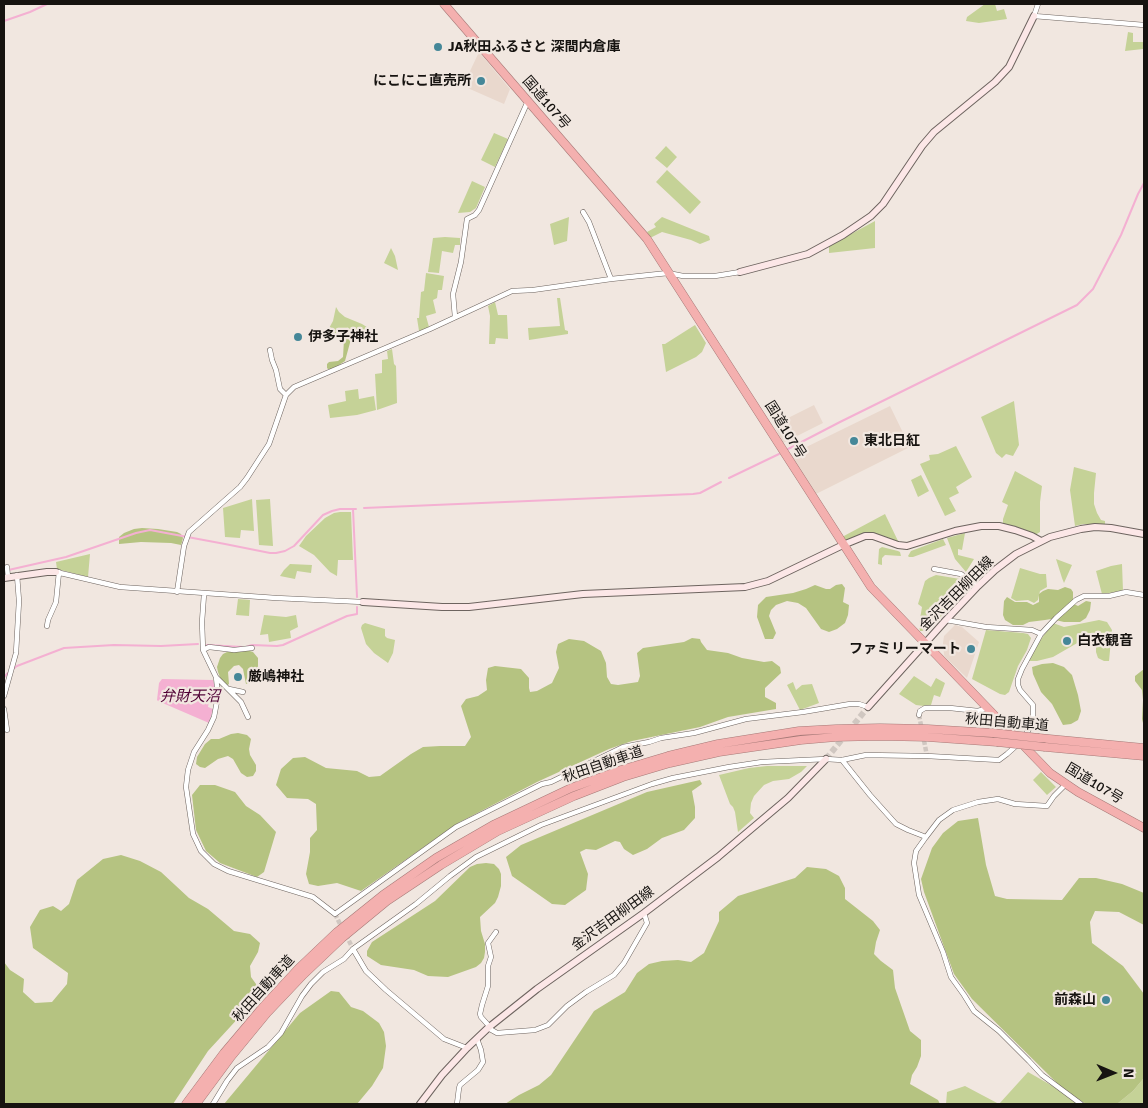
<!DOCTYPE html>
<meta charset="utf-8">
<style>
body{margin:0}
#map{position:relative;width:1148px;height:1108px;overflow:hidden;background:#f1e7e0;font-family:Signika,sans-serif}
canvas{display:block}
.frame{position:absolute;inset:0;border:5px solid #161310;pointer-events:none}
.north{position:absolute;left:1088px;top:1048px;width:50px;height:50px;-webkit-text-stroke:4px #f1e7e0;paint-order:stroke;rotate:91deg;font-size:14px;font-weight:700;line-height:20px;text-align:center;color:#161310}
.north::after{content:'';display:block;margin:auto;width:18px;height:22px;background:#161310;clip-path:polygon(50% 0,100% 100%,50% 72%,0 100%)}
</style>
<div id="map">
<canvas width="1148" height="1108"></canvas>
<div class="frame"></div>
<div class="north">N</div>
</div>
<script>
const ctx = document.querySelector('canvas').getContext('2d');
ctx.lineJoin = 'round';
function fill(path, color) {
  ctx.fillStyle = color;
  ctx.fill(path, 'evenodd');
}
function poly(rows) {
  const path = new Path2D();
  for (const r of rows) {
    path.moveTo(r[0], r[1]);
    for (let i = 2; i < r.length; i += 2) path.lineTo(r[i], r[i + 1]);
  }
  return path;
}
function strokePath(path, color, width, dash) {
  ctx.strokeStyle = color;
  ctx.lineWidth = width;
  ctx.lineCap = dash ? 'butt' : 'round';
  ctx.setLineDash(dash || []);
  ctx.stroke(path);
}
function drawText(font, color, halo, rows, align = 'center') {
  ctx.font = font + ' Signika,"Noto Sans JP",sans-serif';
  ctx.lineWidth = 4.5;
  ctx.setLineDash([]);
  ctx.textBaseline = 'middle';
  ctx.strokeStyle = halo;
  ctx.fillStyle = color;
  for (const [text, x, y, turn = 0] of rows) {
    ctx.save();
    ctx.translate(x, y);
    ctx.rotate((+turn || 0) * Math.PI / 180);
    ctx.textAlign = isNaN(turn) ? turn : align;
    if (halo) ctx.strokeText(text, 0, 0);
    ctx.fillText(text, 0, 0);
    ctx.restore();
  }
}
fill(poly([
 [479,52,510,89,504,104,463,86],
 [814,405,823,423,783,443,774,425],
 [890,406,910,447,814,495,790,455],
 [955,625,962,627,979,642,967,678,946,658,944,655,943,643,944,636]
]), '#e9d8cd');
fill(poly([
 [985,4,995,4,997,11,1004,9,1007,19,979,23,966,21,967,17],
 [1128,32,1133,33,1133,42,1143,42,1143,49,1125,51],
 [494,133,508,139,495,167,481,160],
 [666,146,677,157,667,168,655,158],
 [667,170,701,202,690,214,656,182],
 [472,181,485,187,476,208,470,212,458,213],
 [569,217,567,241,554,245,550,224],
 [662,217,709,236,710,240,700,244,691,240,662,232,650,238,647,232,656,227,654,224],
 [875,221,875,248,829,253,829,246],
 [445,237,460,238,460,245,455,245,453,253,442,251,439,273,428,272,433,238],
 [391,248,395,256,398,270,384,263],
 [426,273,444,276,442,290,438,290,437,298,433,300,436,313,426,316,429,327,419,331,417,318,419,318,421,292,424,291],
 [557,298,560,298,565,330,568,331,568,334,529,340,528,328,560,326],
 [495,302,498,315,507,315,508,339,496,338,495,344,489,344,490,316,488,306],
 [336,307,339,312,345,317,362,324,370,329,368,332,361,331,355,331,339,338,322,341,333,321],
 [695,325,706,343,702,352,696,357,666,372,662,344,665,344],
 [392,349,394,364,396,366,397,403,377,410,375,374,382,373,382,360,388,359,387,351],
 [358,389,359,399,374,396,376,410,357,415,330,418,328,405,346,401,345,391],
 [1014,401,1019,445,1013,456,1006,454,1002,458,996,453,981,417],
 [956,446,972,477,956,487,959,493,949,498,956,511,945,516,920,464,930,460,929,455,938,454],
 [1074,467,1096,473,1094,493,1094,504,1097,513,1101,520,1105,521,1105,524,1083,524,1075,526,1070,490],
 [1015,471,1042,486,1040,502,1040,532,1035,535,1014,526,1003,524,1003,519,1008,505,1002,502],
 [921,475,929,491,918,497,911,480],
 [252,499,254,531,241,530,240,538,225,537,223,508],
 [270,499,273,546,259,545,256,500],
 [340,512,351,512,353,560,338,560,337,576,330,572,314,555,299,546,306,536,325,518,334,513],
 [885,514,899,543,870,532,861,534,844,542,842,537],
 [965,533,962,550,958,549,958,555,974,559,966,572,955,559,947,538],
 [943,539,946,545,913,557,909,557,908,556,911,551],
 [882,547,898,551,900,552,901,556,885,555,882,558,882,565,878,564,879,549],
 [90,554,88,577,57,569,56,562],
 [1056,559,1072,565,1064,583,1062,578],
 [290,564,312,565,311,573,297,571,295,579,280,576,284,570],
 [1122,564,1123,591,1102,594,1096,571,1111,566],
 [1020,568,1040,574,1046,574,1047,587,1040,591,1038,600,1034,603,1028,600,1016,601,1011,598],
 [936,575,960,579,966,582,971,585,929,629,922,631,920,631,919,625,922,607,918,604,925,581,929,578],
 [238,599,250,600,249,616,236,615],
 [264,615,286,617,296,615,298,627,290,631,291,638,269,642,268,634,260,635],
 [1099,620,1107,622,1112,630,1109,661,1104,661,1098,658,1096,652,1096,636,1092,636,1079,642,1053,657,1037,661,1029,661,1036,646,1053,623,1064,627],
 [365,623,385,629,385,636,387,638,395,640,393,653,388,663,374,653,366,644,361,628,362,625],
 [986,630,1023,633,1028,634,1031,638,1027,650,1018,666,1009,692,1005,695,1000,694,972,679],
 [914,676,931,687,936,678,945,683,940,697,934,695,931,705,924,706,916,705,899,694],
 [793,682,796,690,802,685,812,684,819,703,800,710,787,685],
 [767,766,807,766,801,772,789,779,773,781,764,785,754,796,751,803,750,813,754,818,738,832,735,812,733,807,730,804,719,775,749,768],
 [1041,772,1056,787,1047,795,1033,780],
 [1028,1072,1084,1104,946,1104,947,1092,965,1086,999,1104],
 [1144,1078,1144,1104,1117,1104,1133,1091]
]), '#c5d297');
fill(poly([
 [347,336,350,336,351,339,345,361,333,369,328,369,327,368,327,364,329,362,338,361,343,357,344,340],
 [142,528,158,529,177,532,181,534,183,538,182,542,181,545,171,543,141,542,119,544,119,537,124,533,134,529],
 [842,584,845,588,843,602,849,605,848,615,845,623,837,629,829,632,821,629,806,608,798,603,787,601,776,605,771,610,769,616,776,633,773,639,765,639,757,617,758,605,766,597,793,593,806,589,815,585,826,589,830,589,836,585],
 [1065,587,1071,589,1073,592,1073,599,1074,604,1078,606,1086,601,1091,602,1090,610,1086,618,1080,622,1064,622,1051,619,1045,620,1029,622,1023,625,1013,625,1005,620,1003,615,1004,601,1007,597,1015,602,1027,602,1033,605,1039,602,1039,594,1043,591,1048,589,1058,590],
 [692,638,700,639,701,642,707,650,728,653,742,658,764,662,772,661,780,667,781,673,765,688,765,697,776,703,776,709,728,717,700,727,632,741,609,749,537,782,458,823,361,891,337,883,318,886,309,884,306,874,310,852,310,838,317,830,316,804,308,799,287,798,276,785,281,769,293,758,305,757,326,768,357,771,369,777,380,776,411,754,423,747,440,746,465,746,471,737,461,706,466,699,478,696,487,690,486,680,488,668,495,666,521,669,529,678,529,688,530,692,537,691,552,683,559,668,556,652,558,644,569,639,584,641,601,651,606,663,607,677,611,684,618,685,638,682,640,676,637,653,643,648,684,642],
 [229,651,250,651,253,652,258,658,258,667,256,676,252,681,246,684,243,669,239,665,234,666,228,672,229,684,226,686,221,680,218,672,217,667,220,658,223,654],
 [1053,663,1064,667,1072,675,1078,695,1081,711,1078,720,1071,724,1063,725,1052,704,1041,692,1033,674,1032,667,1042,664],
 [1144,669,1144,727,1142,719,1143,700,1142,690,1135,681,1135,676],
 [238,733,247,735,251,739,249,749,250,755,256,765,256,771,253,776,247,777,241,773,233,759,228,756,218,759,205,768,200,767,196,764,197,757,205,744,211,739,219,739,231,734],
 [700,780,702,784,692,791,695,807,695,818,684,830,662,838,647,849,633,855,624,849,620,842,615,841,596,850,586,849,580,852,588,874,586,890,565,905,552,904,512,876,506,857,521,845,647,792],
 [200,785,215,785,235,792,246,806,260,815,276,832,264,872,257,877,220,863,206,851,196,830,192,795],
 [978,818,986,865,995,896,1007,899,1062,900,1079,878,1096,878,1122,884,1144,893,1144,925,1119,912,1095,911,1090,922,1092,943,1123,966,1144,994,1144,1078,1133,1091,1117,1104,1086,1104,1063,1089,972,999,954,974,924,892,921,879,932,848,943,833,958,821],
 [121,855,140,861,161,872,189,898,208,909,234,931,250,934,260,943,258,952,250,966,251,977,256,984,258,995,253,1002,208,1051,173,1104,4,1104,4,962,10,970,24,979,23,992,35,1003,52,1002,67,984,68,973,33,948,30,927,40,910,53,906,61,911,69,904,77,880,103,859],
 [486,863,494,864,499,869,501,874,501,886,498,897,495,903,480,917,481,931,485,944,485,952,484,958,481,963,476,967,448,977,428,976,414,970,381,965,367,956,367,951,372,942,435,901,470,867,477,864],
 [807,867,826,869,839,876,845,888,845,899,873,921,880,930,876,942,874,954,881,961,893,970,895,988,910,1031,921,1040,921,1056,917,1067,912,1075,910,1084,938,1100,940,1104,505,1104,519,1095,539,1085,551,1075,594,1011,625,992,637,973,649,964,662,961,678,960,691,962,704,953,719,921,719,912,738,896,795,878],
 [331,991,339,992,351,1007,363,1011,379,1023,384,1032,386,1046,383,1068,372,1086,357,1104,224,1104,300,1013]
]), '#b5c381');
fill(poly([
 [162,679,213,680,216,691,214,700,213,700,213,702,209,701,208,707,213,709,209,723,158,701,157,700,159,683]
]), '#f4b0d2');
strokePath(poly([
 [4,21,30,12,47,4],
 [788,449,840,422,1077,305,1093,289,1121,235,1138,194,1144,183],
 [729,478,779,454],
 [364,508,693,494,700,493,721,482],
 [353,509,357,597],
 [4,571,66,557,136,533,150,530,225,544,270,553,276,553,285,551,294,546,323,515,332,511,340,509,356,509],
 [207,645,242,647],
 [246,647,252,645,277,646,283,645,347,616,357,614,357,607],
 [13,669,17,666,64,648,114,645,161,646,198,644],
 [4,677,9,672]
]), '#f4b0d2', 2);
strokePath(poly([
 [919,715,927,756],
 [335,914,342,928],
 [346,935,353,949]
]), '#d0c7c1', 4.5, [4.5, 2]);
strokePath(poly([
 [826,759,868,707]
]), '#d0c7c1', 6, [6, 3]);
const street = poly([
 [1038,4,1034,16,1144,25],
 [583,212,589,222,611,279],
 [455,317,453,294,461,262,467,219,475,215,479,210,528,101],
 [270,350,272,360,276,370,280,389,286,395],
 [7,567,8,577],
 [934,569,961,574,978,586],
 [56,572,120,587,276,598,363,602],
 [177,592,184,546,189,532,240,487,247,478,269,444,286,395,294,387,430,329,512,291,533,290,611,279,668,273,683,276,715,276,740,272],
 [204,594,202,622,203,650,216,677,218,696,214,717,208,730,194,752,188,770,186,787,193,834,201,851,214,864,228,871,313,897,335,914,456,827,542,784,551,782,623,747,649,742,661,738,694,733,746,719,803,712,850,704,859,704,868,707],
 [946,620,986,627,1032,630,1041,634],
 [47,626,48,620,56,602,59,572],
 [203,650,209,647,234,650,252,648],
 [216,677,241,702,248,717],
 [229,689,243,692],
 [4,696,16,653,19,601,17,575],
 [4,709,7,730],
 [919,715,920,711,925,708,950,708,978,711,988,708],
 [1024,737,1028,731,1033,719,1033,705,1020,690,1018,685,1018,679,1022,669,1041,634,1056,618,1076,600,1084,596,1109,596,1126,592,1144,595],
 [842,760,870,795,896,824,908,830,926,837],
 [1066,784,1054,796,1047,806,1015,804,998,799,978,802,953,810,939,820,926,837,916,851,914,863,919,895,943,952,951,977,964,995,974,1011,999,1031,1029,1061,1042,1075,1081,1104],
 [353,949,366,971,386,990,444,1039,467,1048],
 [490,1027,481,1017,480,1014,482,1005,488,986,488,966,491,957,488,943,496,932],
 [488,1028,497,1033,535,1030,548,1025,567,1006,586,992,614,975,624,963,647,923,644,913],
 [213,1104,227,1081,237,1068,268,1047,281,1033,302,996,311,984,323,972,344,959,353,949,416,904,450,876,476,857,541,825,652,784,673,778,729,767,762,762,826,759,842,760,866,755,927,756,999,760,1007,754,1017,745],
 [457,1104,459,1088,460,1085,478,1070,483,1062,481,1050,477,1039]
]);
const secondary = poly([
 [740,272,808,254,843,235,871,216,883,204,922,146,934,132,995,82,1009,67,1034,16],
 [4,578,47,572,56,572],
 [363,602,442,607,469,607,583,594,745,587,768,581,843,545,865,536,873,536,898,545,907,546,955,531,981,526,999,526,1015,530,1032,536,1041,541],
 [868,707,946,620,978,586,995,570,1016,554,1050,537,1081,529,1095,527,1111,528,1144,534],
 [420,1104,442,1075,467,1048,488,1028,537,989,644,913,718,857,788,798,826,759]
]);
const highway = poly([
 [444,4,647,239,871,587,1050,773,1078,792,1144,828],
 [1039,738,1144,748],
 [1045,747,1144,756],
 [186,1104,224,1053,262,1008,298,969,337,932,383,895,436,858,495,824,571,788,621,770,668,756,718,744,799,731,836,729,880,728,928,729,993,733],
 [196,1104,230,1058,267,1013,304,974,342,938,387,901,441,865,498,831,574,796,623,777,670,763,719,752,801,740,836,737,880,736,927,737,997,742]
]);
strokePath(street, '#6d645f', 5.5);
strokePath(secondary, '#6d645f', 8);
strokePath(highway, '#a67977', 9);
strokePath(street, '#fff', 4.5);
strokePath(secondary, '#fce7e7', 6);
strokePath(highway, '#f4b0af', 8);
const highwayBridge = poly([
 [993,733,1039,738],
 [997,742,1045,747]
]);
strokePath(highwayBridge, '#a67977', 9, []);
strokePath(highwayBridge, '#f4b0af', 8);
for (const [x, y, r, color] of [
 [438,47,5,"#458798"],
 [481,81,5,"#458798"],
 [298,337,5,"#458798"],
 [854,441,5,"#458798"],
 [1067,641,5,"#458798"],
 [971,649,5,"#458798"],
 [238,677,5,"#458798"],
 [1106,1000,5,"#458798"]
]) {
  const dot = new Path2D();
  dot.arc(x, y, r, 0, 2 * Math.PI);
  ctx.fillStyle = color;
  ctx.fill(dot);
  strokePath(dot, '#f1e7e0', 2);
}
drawText('bold 14px', '#161310', '#f1e7e0', [
 ["JA秋田ふるさと 深間内倉庫",448,47],
 ["にこにこ直売所",471,81,"right"],
 ["伊多子神社",308,337],
 ["東北日紅",864,441],
 ["白衣観音",1077,641],
 ["ファミリーマート",961,649,"right"],
 ["厳嶋神社",248,677],
 ["前森山",1096,1000,"right"]
], 'left');
drawText('14px', '#161310', '#f1e7e0', [
 ["国道107号",546,103,49],
 ["国道107号",785,430,58],
 ["金沢吉田柳田線",957,594,-45],
 ["秋田自動車道",1007,723,5],
 ["秋田自動車道",603,765,-19],
 ["国道107号",1094,784,31],
 ["金沢吉田柳田線",613,919,-36],
 ["秋田自動車道",264,989,-48]
]);
drawText('italic 15px', '#500135', '#f1e7e0', [
 ["弁財天沼",190,697]
]);
</script>
